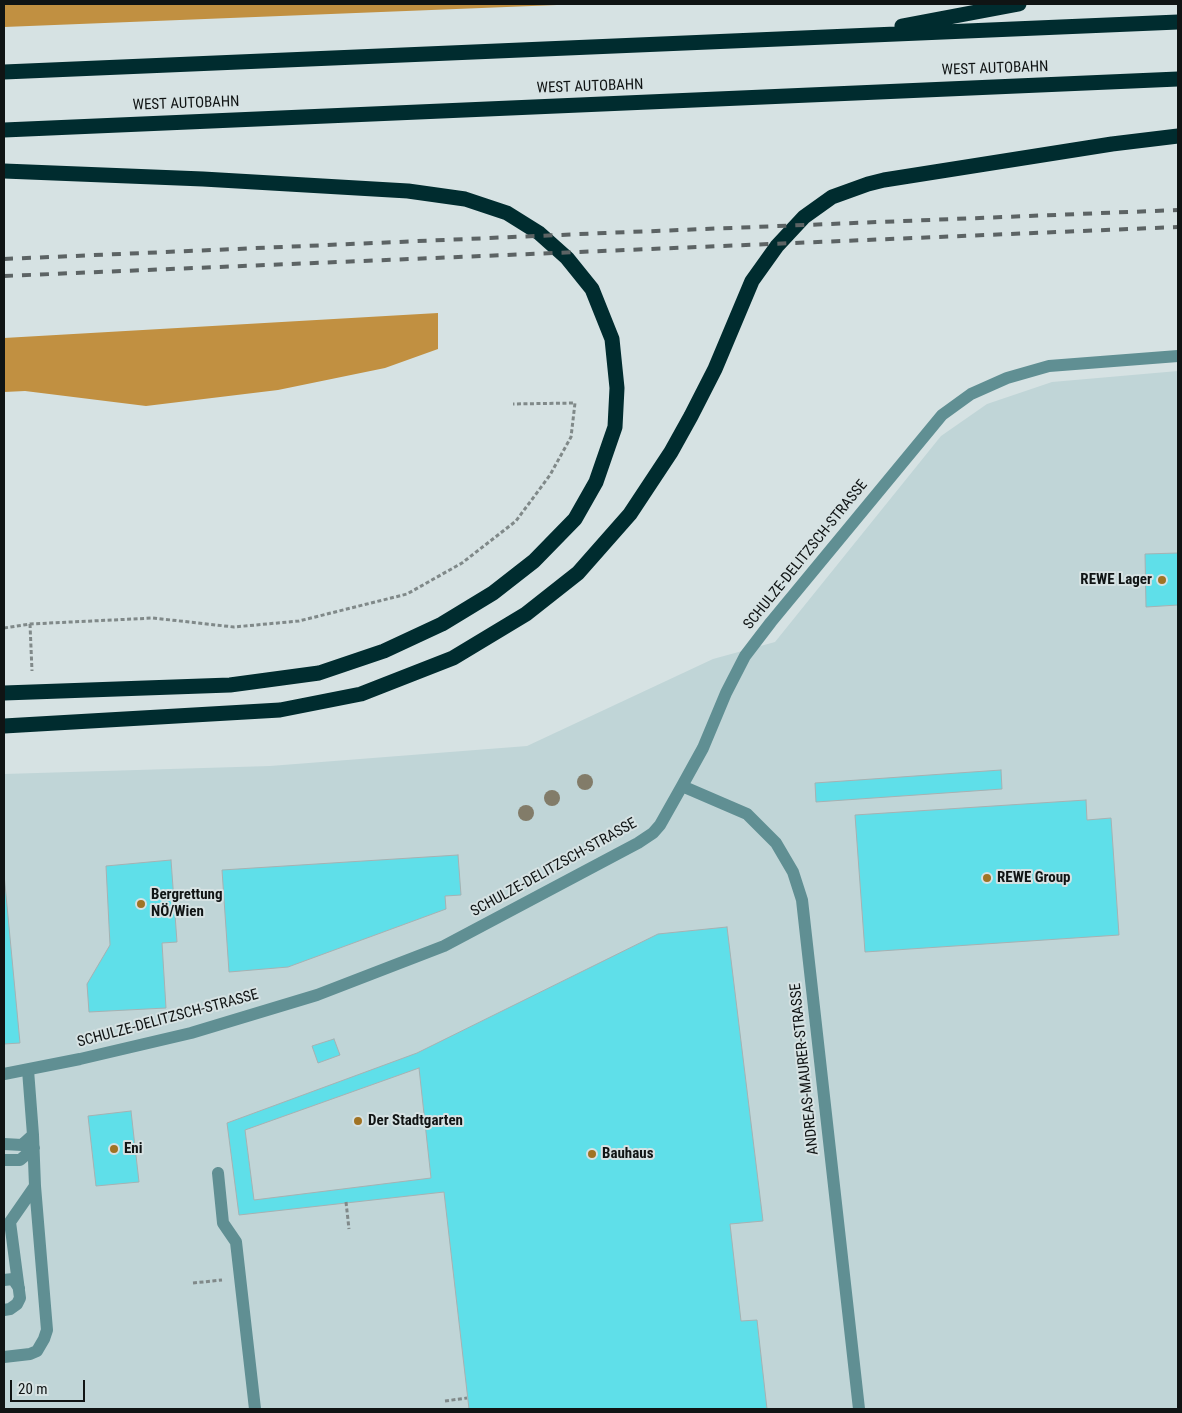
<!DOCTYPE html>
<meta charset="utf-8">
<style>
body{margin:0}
#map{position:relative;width:1182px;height:1413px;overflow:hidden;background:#d6e2e3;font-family:"Roboto Condensed",sans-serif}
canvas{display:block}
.frame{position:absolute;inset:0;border:5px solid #101414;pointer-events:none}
.scale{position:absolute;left:10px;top:1380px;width:75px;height:22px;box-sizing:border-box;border:2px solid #101414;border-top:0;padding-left:6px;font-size:15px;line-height:18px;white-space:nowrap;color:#101414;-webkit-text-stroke:4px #d6e2e3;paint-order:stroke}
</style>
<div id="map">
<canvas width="1182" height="1413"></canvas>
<div class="frame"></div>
<div class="scale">20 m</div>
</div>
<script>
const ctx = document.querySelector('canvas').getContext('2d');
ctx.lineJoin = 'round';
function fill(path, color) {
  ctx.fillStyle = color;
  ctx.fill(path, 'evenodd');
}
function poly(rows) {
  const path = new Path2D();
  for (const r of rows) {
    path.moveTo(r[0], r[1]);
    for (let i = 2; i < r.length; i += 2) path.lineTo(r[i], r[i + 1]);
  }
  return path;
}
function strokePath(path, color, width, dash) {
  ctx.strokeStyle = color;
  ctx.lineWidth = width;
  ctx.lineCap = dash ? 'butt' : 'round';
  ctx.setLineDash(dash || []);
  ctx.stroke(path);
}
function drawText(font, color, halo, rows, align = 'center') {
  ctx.font = font + ' "Roboto Condensed",sans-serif';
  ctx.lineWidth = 4;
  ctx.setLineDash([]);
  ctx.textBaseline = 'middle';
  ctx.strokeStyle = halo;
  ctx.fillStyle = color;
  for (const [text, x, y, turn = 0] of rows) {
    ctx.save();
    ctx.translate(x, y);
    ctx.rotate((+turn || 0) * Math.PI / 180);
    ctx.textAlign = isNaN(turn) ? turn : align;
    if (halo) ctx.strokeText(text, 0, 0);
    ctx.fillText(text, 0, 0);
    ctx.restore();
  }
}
fill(poly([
 [1178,371,1178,1409,4,1409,4,774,270,766,527,746,713,659,775,642,941,436,987,404,1052,382]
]), '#c0d5d7');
fill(poly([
 [4,4,582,4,4,27],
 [438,313,438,349,385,368,278,390,146,406,25,391,4,392,4,338]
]), '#c19041');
const building = poly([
 [1178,553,1178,605,1146,607,1145,554,1178,553],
 [1001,770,1002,789,816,802,815,783,1001,770],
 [1086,800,1087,820,1111,818,1119,935,865,952,855,815,1086,800],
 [458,855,461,895,445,896,446,909,288,967,229,972,222,870,458,855],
 [171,860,177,942,162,943,166,1008,89,1012,87,984,110,945,106,866,171,860],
 [4,874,20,1043,4,1044,4,874],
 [727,927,763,1221,730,1224,741,1321,757,1320,767,1409,469,1409,444,1192,239,1215,227,1123,417,1053,658,934,727,927],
 [419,1068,431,1178,254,1200,245,1130,419,1068],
 [334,1039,340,1055,318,1063,312,1046,334,1039],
 [131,1111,139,1182,96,1186,88,1116,131,1111]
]);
fill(building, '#5fdfe9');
strokePath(building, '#a6b2b3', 1);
strokePath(poly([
 [30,624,32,671],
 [4,628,30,624,153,618,234,627,299,621,407,594,462,563,516,521,550,475,571,437,575,403,513,404],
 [346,1202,349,1229],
 [193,1283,222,1280],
 [445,1401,467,1398]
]), '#808989', 3, [4, 2.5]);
strokePath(poly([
 [4,1144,22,1145,33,1135],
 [4,1160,20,1160,34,1148],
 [218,1173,223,1223,236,1242,255,1409],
 [4,1280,13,1279,19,1288],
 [4,1310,10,1309,17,1304,20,1298,10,1222,35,1186,33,1135,28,1070],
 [4,1357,30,1354,37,1351,44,1339,47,1330,35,1186]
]), '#608f93', 12);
strokePath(poly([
 [682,786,747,814,776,843,793,872,802,900,859,1409],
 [4,1074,80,1059,191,1033,317,995,444,946,638,843,653,833,660,825,682,786,703,748,726,693,745,656,771,622,942,415,971,394,1007,378,1049,366,1178,356]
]), '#608f93', 12);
strokePath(poly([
 [902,26,1019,4],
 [4,72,1178,22],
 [4,130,1178,79],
 [4,171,203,179,408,191,465,199,507,213,539,233,567,258,592,289,612,339,617,388,615,427,596,482,575,519,534,561,493,593,442,624,384,651,319,673,230,685,4,693],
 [4,726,280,710,361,694,453,658,526,614,578,573,630,514,671,452,691,416,715,369,752,281,777,246,804,217,832,197,868,184,884,180,1112,144,1178,136]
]), '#002c2f', 15);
strokePath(poly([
 [4,259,605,233,1178,210],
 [4,276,1178,227]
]), '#5c6364', 4, [9, 9]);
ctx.fillStyle = '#827c69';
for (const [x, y] of [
 [585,782],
 [552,798],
 [526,813]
]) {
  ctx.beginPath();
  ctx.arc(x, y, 8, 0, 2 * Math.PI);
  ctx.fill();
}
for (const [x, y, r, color] of [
 [1162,580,5,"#a07324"],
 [987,878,5,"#a07324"],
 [141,904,5,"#a07324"],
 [358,1121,5,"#a07324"],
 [114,1149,5,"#a07324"],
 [592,1154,5,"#a07324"]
]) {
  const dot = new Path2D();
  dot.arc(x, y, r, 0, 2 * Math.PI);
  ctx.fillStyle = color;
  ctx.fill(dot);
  strokePath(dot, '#d6e2e3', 2);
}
drawText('15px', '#101414', '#d6e2e3', [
 ["WEST AUTOBAHN",995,69,-2],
 ["WEST AUTOBAHN",590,87,-2],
 ["WEST AUTOBAHN",186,104,-2],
 ["SCHULZE-DELITZSCH-STRASSE",806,555,-51],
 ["SCHULZE-DELITZSCH-STRASSE",554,868,-29],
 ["SCHULZE-DELITZSCH-STRASSE",168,1019,-15],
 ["ANDREAS-MAURER-STRASSE",805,1069,-96]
]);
drawText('bold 15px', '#101414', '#d6e2e3', [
 ["REWE Lager",1152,580,"right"],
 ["REWE Group",997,878],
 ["Bergrettung",151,895],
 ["NÖ/Wien",151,912],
 ["Der Stadtgarten",368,1121],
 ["Eni",124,1149],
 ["Bauhaus",602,1154]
], 'left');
</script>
